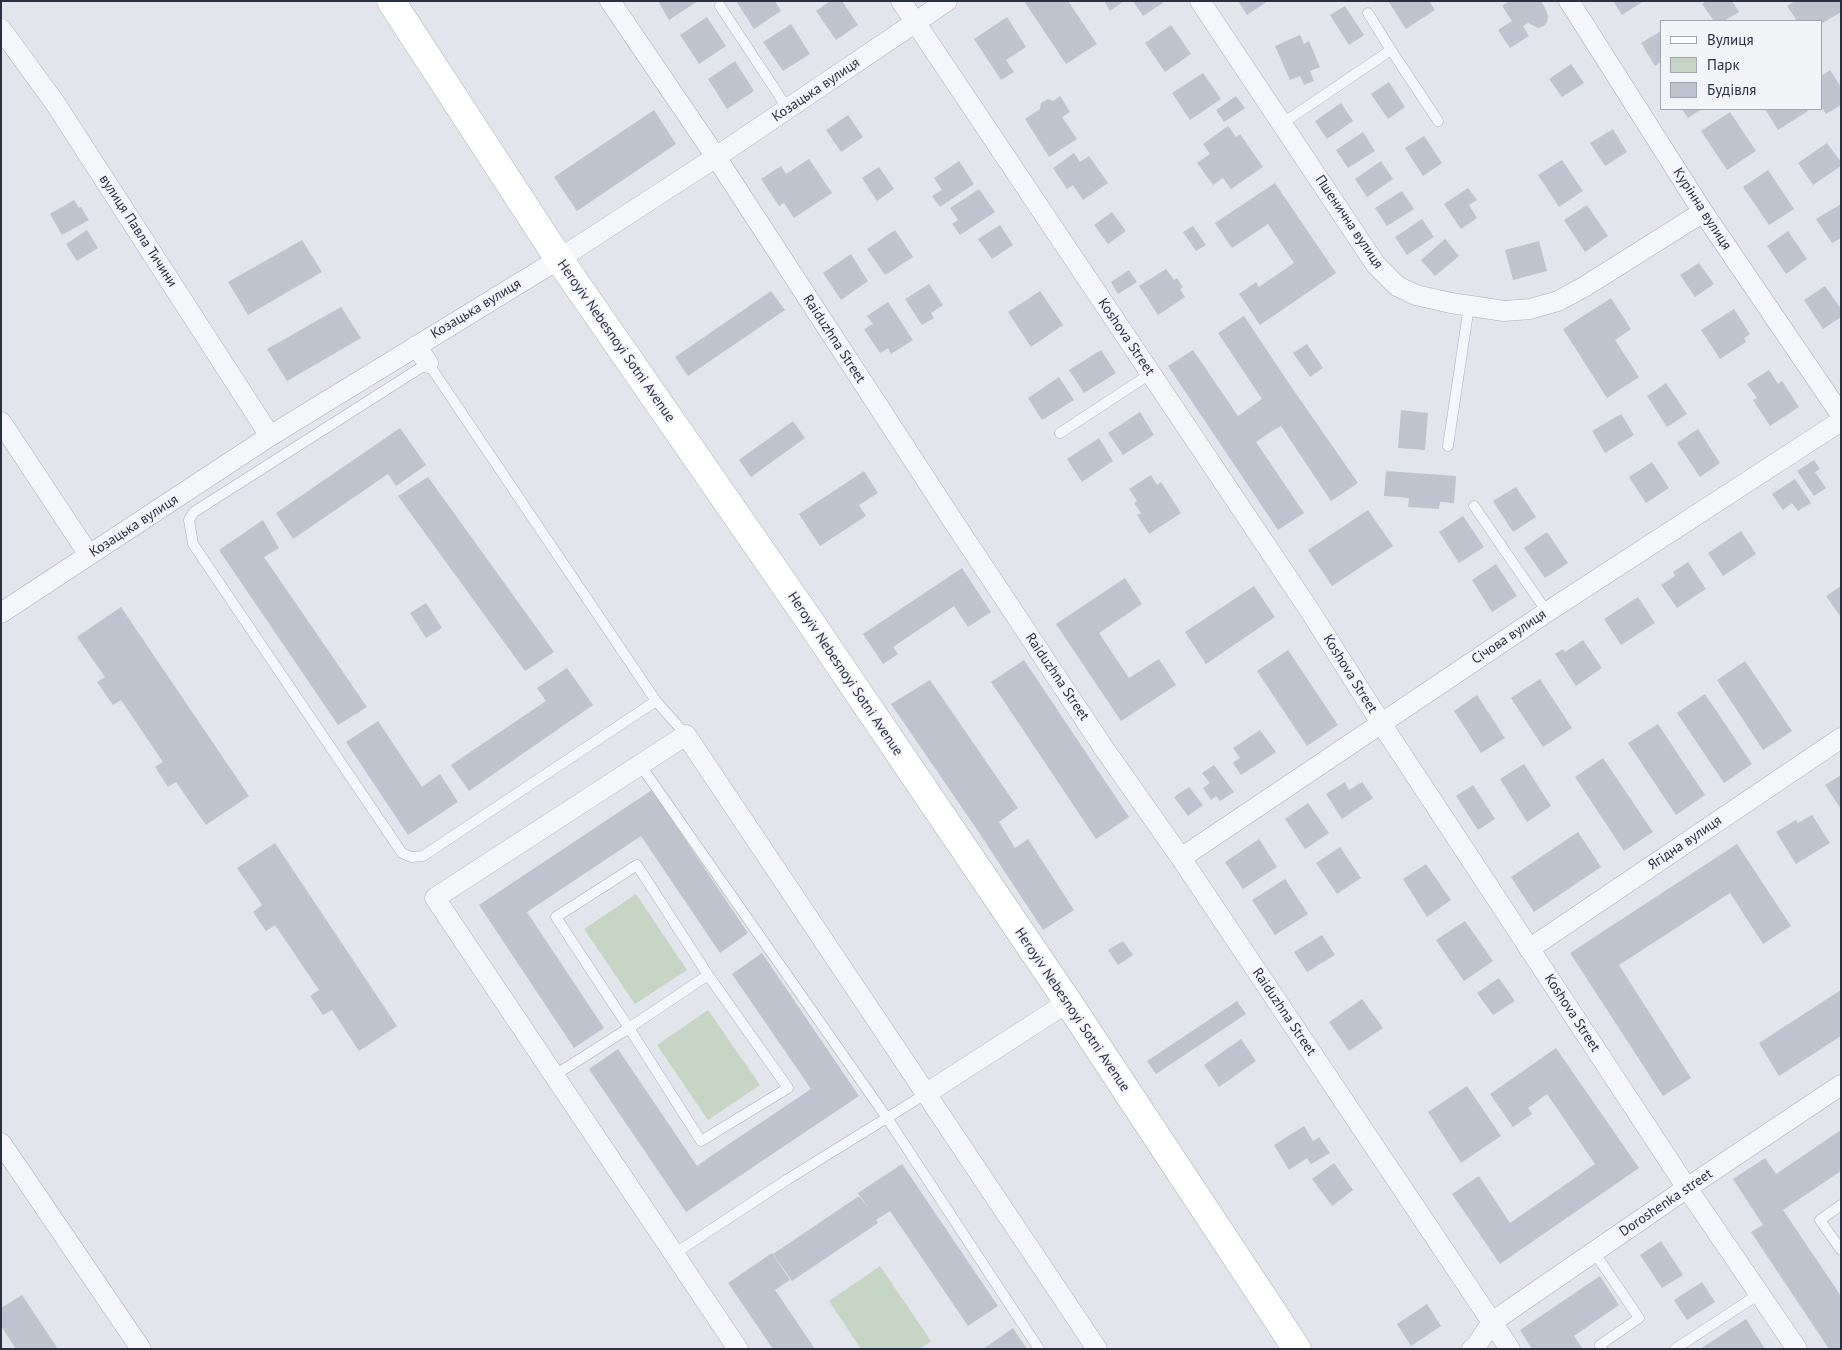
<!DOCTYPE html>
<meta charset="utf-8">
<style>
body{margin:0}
#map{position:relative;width:1842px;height:1350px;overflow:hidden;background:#e2e5eb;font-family:"PT Sans",sans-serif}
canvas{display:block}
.frame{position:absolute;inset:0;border:2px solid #293044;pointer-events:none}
.legend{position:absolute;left:1660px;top:20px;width:162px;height:90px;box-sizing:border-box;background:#f2f4f8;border:1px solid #a2a6b0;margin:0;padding:6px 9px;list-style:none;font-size:15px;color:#293044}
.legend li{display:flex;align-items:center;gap:10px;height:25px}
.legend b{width:25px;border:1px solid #a2a6b0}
</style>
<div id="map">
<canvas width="1842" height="1350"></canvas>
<div class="frame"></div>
<ul class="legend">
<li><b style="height:6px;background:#fff"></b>Вулиця</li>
<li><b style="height:14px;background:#c6d5c3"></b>Парк</li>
<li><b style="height:14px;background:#bfc3ce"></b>Будівля</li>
</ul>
</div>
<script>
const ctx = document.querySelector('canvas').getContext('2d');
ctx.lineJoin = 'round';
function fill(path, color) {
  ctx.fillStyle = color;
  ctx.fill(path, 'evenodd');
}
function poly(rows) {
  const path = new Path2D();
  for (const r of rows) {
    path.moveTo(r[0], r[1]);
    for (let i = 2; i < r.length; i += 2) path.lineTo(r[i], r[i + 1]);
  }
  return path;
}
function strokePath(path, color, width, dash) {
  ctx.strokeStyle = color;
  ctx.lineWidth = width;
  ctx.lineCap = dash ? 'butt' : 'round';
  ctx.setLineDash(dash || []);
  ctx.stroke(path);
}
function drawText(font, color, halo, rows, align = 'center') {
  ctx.font = font + ' "PT Sans",sans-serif';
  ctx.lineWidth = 4;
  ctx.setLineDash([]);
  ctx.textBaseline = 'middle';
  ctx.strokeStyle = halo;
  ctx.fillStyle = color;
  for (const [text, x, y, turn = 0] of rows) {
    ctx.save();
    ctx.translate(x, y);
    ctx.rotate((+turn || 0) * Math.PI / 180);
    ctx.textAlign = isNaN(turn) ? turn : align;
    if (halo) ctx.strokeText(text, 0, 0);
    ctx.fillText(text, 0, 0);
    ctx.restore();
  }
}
fill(poly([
 [636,894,687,970,635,1004,584,929],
 [708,1010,760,1085,708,1120,657,1045],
 [880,1266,931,1341,920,1349,861,1349,829,1301]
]), '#c6d5c3');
fill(poly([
 [658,1,698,1,669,20],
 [736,1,775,1,781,11,754,29],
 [830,1,842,1,858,25,836,40,816,11],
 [1024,1,1068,1,1097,44,1066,64],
 [1104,1,1124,1,1110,11],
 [1133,1,1161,1,1163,3,1143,16],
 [1238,1,1268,1,1247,15],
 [1388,1,1429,1,1435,10,1406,29],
 [1510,1,1541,1,1546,10,1548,16,1547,22,1544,26,1538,28,1528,23,1523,26,1529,36,1510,48,1498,30,1512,21,1502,6],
 [1613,1,1644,1,1622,15],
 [1706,1,1732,1,1739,12,1724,21,1714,21,1702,4],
 [1795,1,1841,1,1841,12,1821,24,1821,21,1792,21,1796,19,1787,6],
 [1345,6,1364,35,1349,45,1330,15],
 [707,17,726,46,699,64,680,35],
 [1007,17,1026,47,1006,60,1014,72,1001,80,974,39],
 [791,24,810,54,783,71,763,42],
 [1171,25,1191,54,1165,72,1145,43],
 [1661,31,1661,62,1655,66,1641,43],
 [1300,35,1304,44,1309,41,1320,67,1310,71,1314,81,1304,85,1300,76,1290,80,1275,46],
 [735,61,754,91,727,109,708,79],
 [1571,64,1584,83,1562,97,1549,79],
 [1830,70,1841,87,1841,105,1826,114,1821,106,1821,76],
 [1203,73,1221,99,1190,120,1172,93],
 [1389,82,1405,107,1388,119,1371,94],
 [1060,96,1070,112,1062,117,1077,139,1049,157,1025,119,1040,109,1041,103,1048,99,1053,101],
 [1236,96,1245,108,1224,122,1216,110],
 [1341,103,1353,121,1327,139,1315,121],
 [1682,109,1702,109,1688,118],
 [1765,109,1806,109,1808,111,1778,130],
 [654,110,676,144,577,211,554,177],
 [1730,112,1756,151,1727,170,1701,131],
 [848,115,863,137,841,152,826,130],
 [1228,126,1236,137,1240,134,1263,167,1231,189,1223,178,1213,185,1197,163,1210,154,1203,144],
 [1613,129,1627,152,1605,166,1590,143],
 [1363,132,1375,151,1348,168,1336,150],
 [1424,136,1442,163,1423,176,1405,148],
 [1827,143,1841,162,1841,166,1813,185,1798,163],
 [1074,153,1080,162,1089,156,1108,183,1083,200,1073,185,1067,189,1053,168],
 [809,159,832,193,794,218,784,203,779,206,761,179,781,166,786,174],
 [1562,160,1583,191,1559,207,1538,175],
 [959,161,974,184,940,207,932,196,942,190,934,178],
 [1381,161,1393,179,1367,197,1355,179],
 [879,167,894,189,877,201,862,178],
 [1768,170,1794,209,1769,225,1743,187],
 [1275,183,1336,273,1260,325,1239,294,1256,282,1259,287,1294,263,1268,224,1232,248,1215,223],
 [1468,188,1477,200,1469,205,1477,218,1461,229,1444,204],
 [979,189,995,212,960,235,952,224,958,220,950,208],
 [1402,191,1414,209,1387,226,1375,208],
 [74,200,79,208,81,207,89,220,62,235,50,214],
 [1841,204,1841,238,1832,243,1816,219],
 [1587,205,1608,236,1585,252,1564,220],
 [1112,212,1126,231,1108,244,1094,225],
 [1422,219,1434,237,1407,255,1395,237],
 [1000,225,1013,245,992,259,978,239],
 [1193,226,1206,245,1196,251,1183,232],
 [87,230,98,248,77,261,66,244],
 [895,230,913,257,885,275,867,249],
 [1788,231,1807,259,1786,274,1767,246],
 [1445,239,1459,256,1435,276,1421,260],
 [302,240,322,272,248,315,228,282],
 [1539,241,1547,271,1513,280,1505,250],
 [851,254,868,281,841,300,823,273],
 [1699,263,1714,284,1695,297,1680,275],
 [1166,269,1174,280,1177,278,1183,287,1180,289,1185,297,1158,315,1139,286],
 [1129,270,1137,282,1118,294,1111,282],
 [929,284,943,305,931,313,934,318,922,325,905,299],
 [1825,286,1841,309,1841,317,1823,329,1804,300],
 [771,291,785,310,688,376,675,357],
 [1040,291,1063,325,1031,347,1008,312],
 [1611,298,1631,329,1615,340,1639,377,1607,398,1563,329],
 [888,302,913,340,891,354,888,348,880,353,864,329,873,324,867,316],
 [341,307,361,338,287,381,267,349],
 [1734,309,1750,334,1744,338,1746,342,1720,359,1701,330],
 [1244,316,1288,382,1358,483,1331,501,1281,426,1269,433,1256,442,1304,513,1278,530,1168,366,1193,350,1238,416,1262,399,1218,333],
 [1307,344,1323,368,1310,377,1293,353],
 [1101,350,1116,373,1084,393,1069,370],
 [1769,370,1778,384,1782,381,1799,407,1770,426,1753,400,1757,398,1747,384],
 [1059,377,1074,400,1042,420,1028,398],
 [1666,383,1687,414,1667,427,1647,396],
 [1401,410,1428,413,1425,450,1398,448],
 [1140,412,1154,435,1123,455,1108,433],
 [1621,414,1634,435,1605,453,1592,431],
 [793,421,805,438,751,477,739,460],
 [400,428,426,465,396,486,388,474,293,539,276,513],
 [1698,429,1720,463,1700,477,1677,443],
 [1099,438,1113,461,1082,482,1067,459],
 [1814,460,1820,469,1815,472,1826,488,1814,496,1797,471],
 [1652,462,1669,488,1646,503,1629,477],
 [864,471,878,493,859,505,866,516,820,546,799,514],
 [1386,471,1456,476,1454,503,1440,502,1439,509,1408,507,1409,498,1384,496],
 [1151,475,1157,485,1161,482,1181,513,1149,534,1137,515,1141,513,1134,503,1137,501,1129,489],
 [428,477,554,652,525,671,398,496],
 [1795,479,1811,503,1798,511,1792,503,1783,510,1772,494],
 [1516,487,1536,517,1513,532,1493,501],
 [1368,510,1393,546,1332,586,1308,550],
 [1463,516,1484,547,1459,563,1439,532],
 [263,520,279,548,264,557,367,707,338,725,219,550],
 [1741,531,1756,554,1723,576,1708,553],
 [1547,532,1568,563,1545,578,1524,548],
 [1688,562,1706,589,1677,608,1661,585,1675,576,1673,572],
 [1496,564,1517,596,1492,612,1472,580],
 [962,568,991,612,968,627,954,606,893,647,898,654,883,664,863,634],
 [1125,578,1142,604,1099,633,1129,678,1159,659,1176,685,1121,721,1056,624],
 [1254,586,1275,617,1206,664,1185,632],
 [1841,586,1841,617,1826,596],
 [1638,597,1655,623,1621,645,1604,619],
 [426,603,442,628,426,638,410,613],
 [121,607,249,796,206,825,176,782,168,787,155,767,163,762,121,700,113,705,97,682,105,677,77,637],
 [1583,640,1602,668,1576,686,1555,654,1563,649,1565,652],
 [1288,650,1338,725,1307,746,1257,671],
 [1024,660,1129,817,1096,839,991,682],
 [1745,661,1792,731,1763,750,1717,680],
 [567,668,593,705,469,791,451,765,546,701,537,688],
 [1540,679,1572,728,1543,747,1511,698],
 [930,680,1018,808,999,822,1015,848,1028,839,1074,910,1043,930,980,834,891,704],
 [1705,694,1752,764,1724,783,1677,713],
 [1477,695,1505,738,1481,753,1454,711],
 [378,721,422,787,440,774,458,802,408,835,346,742],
 [1658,724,1705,795,1676,815,1628,743],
 [1260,730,1276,752,1241,775,1233,763,1240,758,1233,748],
 [1603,758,1653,832,1624,851,1575,777],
 [1524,764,1551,806,1527,822,1500,779],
 [1214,765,1234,792,1220,801,1216,796,1211,800,1203,788,1210,783,1202,773],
 [1841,775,1841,809,1825,785],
 [1345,782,1349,790,1362,782,1373,798,1342,819,1326,794],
 [1473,785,1495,819,1478,830,1456,796],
 [1189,787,1203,805,1188,816,1174,797],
 [652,790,748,933,720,953,641,836,527,912,604,1028,574,1048,479,905],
 [1308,803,1329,833,1305,849,1285,819],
 [1812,815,1830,843,1796,864,1776,832,1796,820,1798,823],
 [1578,832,1601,867,1534,912,1511,877],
 [1259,839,1277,867,1243,889,1225,862],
 [275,843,397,1026,359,1051,332,1010,323,1015,310,996,319,990,275,925,266,931,253,912,262,905,237,868],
 [1737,844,1791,926,1763,944,1730,893,1619,965,1691,1078,1663,1096,1570,953],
 [1340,847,1361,878,1337,894,1316,863],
 [1426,864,1451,900,1427,917,1403,879],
 [1285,879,1308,914,1275,935,1252,900],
 [1465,921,1493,961,1464,981,1436,940],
 [1322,935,1335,955,1307,972,1294,952],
 [1123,941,1133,955,1118,965,1108,950],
 [762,953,859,1096,686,1212,589,1069,618,1049,697,1166,714,1154,811,1089,732,974],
 [1499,978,1515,1001,1493,1015,1477,993],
 [1841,990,1841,1036,1779,1076,1759,1043],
 [1362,999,1383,1028,1349,1051,1329,1022],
 [1237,1001,1246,1014,1156,1074,1147,1061],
 [1241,1039,1256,1061,1219,1087,1204,1065],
 [1556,1048,1639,1168,1500,1264,1452,1194,1479,1176,1510,1223,1595,1164,1547,1094,1528,1108,1532,1114,1513,1127,1490,1094],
 [1467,1086,1501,1136,1461,1163,1428,1112],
 [1304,1126,1313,1141,1319,1137,1330,1153,1311,1164,1307,1158,1289,1170,1274,1145],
 [1841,1130,1841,1171,1783,1210,1841,1296,1841,1349,1829,1349,1751,1232,1763,1225,1733,1179,1765,1158,1776,1174],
 [1334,1163,1353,1190,1332,1206,1312,1179],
 [902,1164,998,1306,968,1326,890,1211,876,1220,878,1223,792,1281,773,1254,859,1196,870,1210,858,1193],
 [1661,1241,1683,1275,1662,1288,1640,1255],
 [772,1253,790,1280,775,1290,815,1349,773,1349,728,1283],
 [1600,1276,1619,1305,1574,1336,1583,1349,1532,1349,1520,1330],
 [1702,1282,1715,1302,1687,1320,1674,1300],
 [22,1295,58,1349,16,1349,1,1326,1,1308],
 [1427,1304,1441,1326,1411,1346,1397,1324],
 [1746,1319,1765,1349,1700,1349],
 [1013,1328,1027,1349,983,1349]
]), '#bfc3ce');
const lane = poly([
 [720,6,788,109],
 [1391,50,1438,121],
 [1283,123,1391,50,1368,13],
 [1060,433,1150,374],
 [1448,446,1469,306],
 [1474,506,1547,612],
 [656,701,423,856,411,857,402,853,193,544,189,520,194,512,428,363,656,701,686,735],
 [641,766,887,1118,1039,1349],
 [555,1075,629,1028,708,975,637,865,556,917,629,1028,701,1141,788,1088,708,975],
 [1841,1205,1820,1220,1841,1250],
 [1594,1252,1639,1318,1600,1345,1602,1349],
 [674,1254,788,1179,927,1093],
 [1675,1349,1759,1294]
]);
const street = poly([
 [610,1,716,157,955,524,1103,747,1181,858,1510,1349],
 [901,1,1310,611,1381,723,1687,1188,1797,1349],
 [1200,1,1376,265,1397,286,1416,295,1451,303,1504,311,1530,309,1558,301,1584,287,1703,212],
 [1569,1,1703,212,1841,415],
 [1,29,55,103,270,436],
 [416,346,428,363],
 [1,422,89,555],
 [1,613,270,436,559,259,716,157,947,1],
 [1181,858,1547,612,1841,421],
 [1529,949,1841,738],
 [927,1093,1068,1002],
 [1,1143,141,1349],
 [738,1349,435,898,686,735,1097,1349],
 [1472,1349,1476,1346,1492,1322,1687,1188,1841,1085]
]);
const secondary = poly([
 [391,1,559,259,809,620,1068,1002,1297,1349]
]);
strokePath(lane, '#aaafb9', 11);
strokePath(street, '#aaafb9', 21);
strokePath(secondary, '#aaafb9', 29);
strokePath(lane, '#f5f6f9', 10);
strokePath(street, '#f5f6f9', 20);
strokePath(secondary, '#fff', 28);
drawText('14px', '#293044', '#f2f4f8', [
 ["Козацька вулиця",816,90,-34],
 ["Курінна вулиця",1702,209,57],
 ["Пшенична вулиця",1349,222,56],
 ["вулиця Павла Тичини",138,231,57],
 ["Козацька вулиця",476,309,-31],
 ["Koshova Street",1126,337,56],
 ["Raiduzhna Street",834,339,57],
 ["Heroyiv Nebesnoyi Sotni Avenue",616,341,55],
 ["Козацька вулиця",134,526,-33],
 ["Січова вулиця",1509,637,-34],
 ["Heroyiv Nebesnoyi Sotni Avenue",845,674,56],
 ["Koshova Street",1350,674,58],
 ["Raiduzhna Street",1057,677,56],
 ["Ягідна вулиця",1685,843,-34],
 ["Heroyiv Nebesnoyi Sotni Avenue",1072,1010,56],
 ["Raiduzhna Street",1284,1012,56],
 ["Koshova Street",1572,1013,57],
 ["Doroshenka street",1666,1203,-34]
]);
</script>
